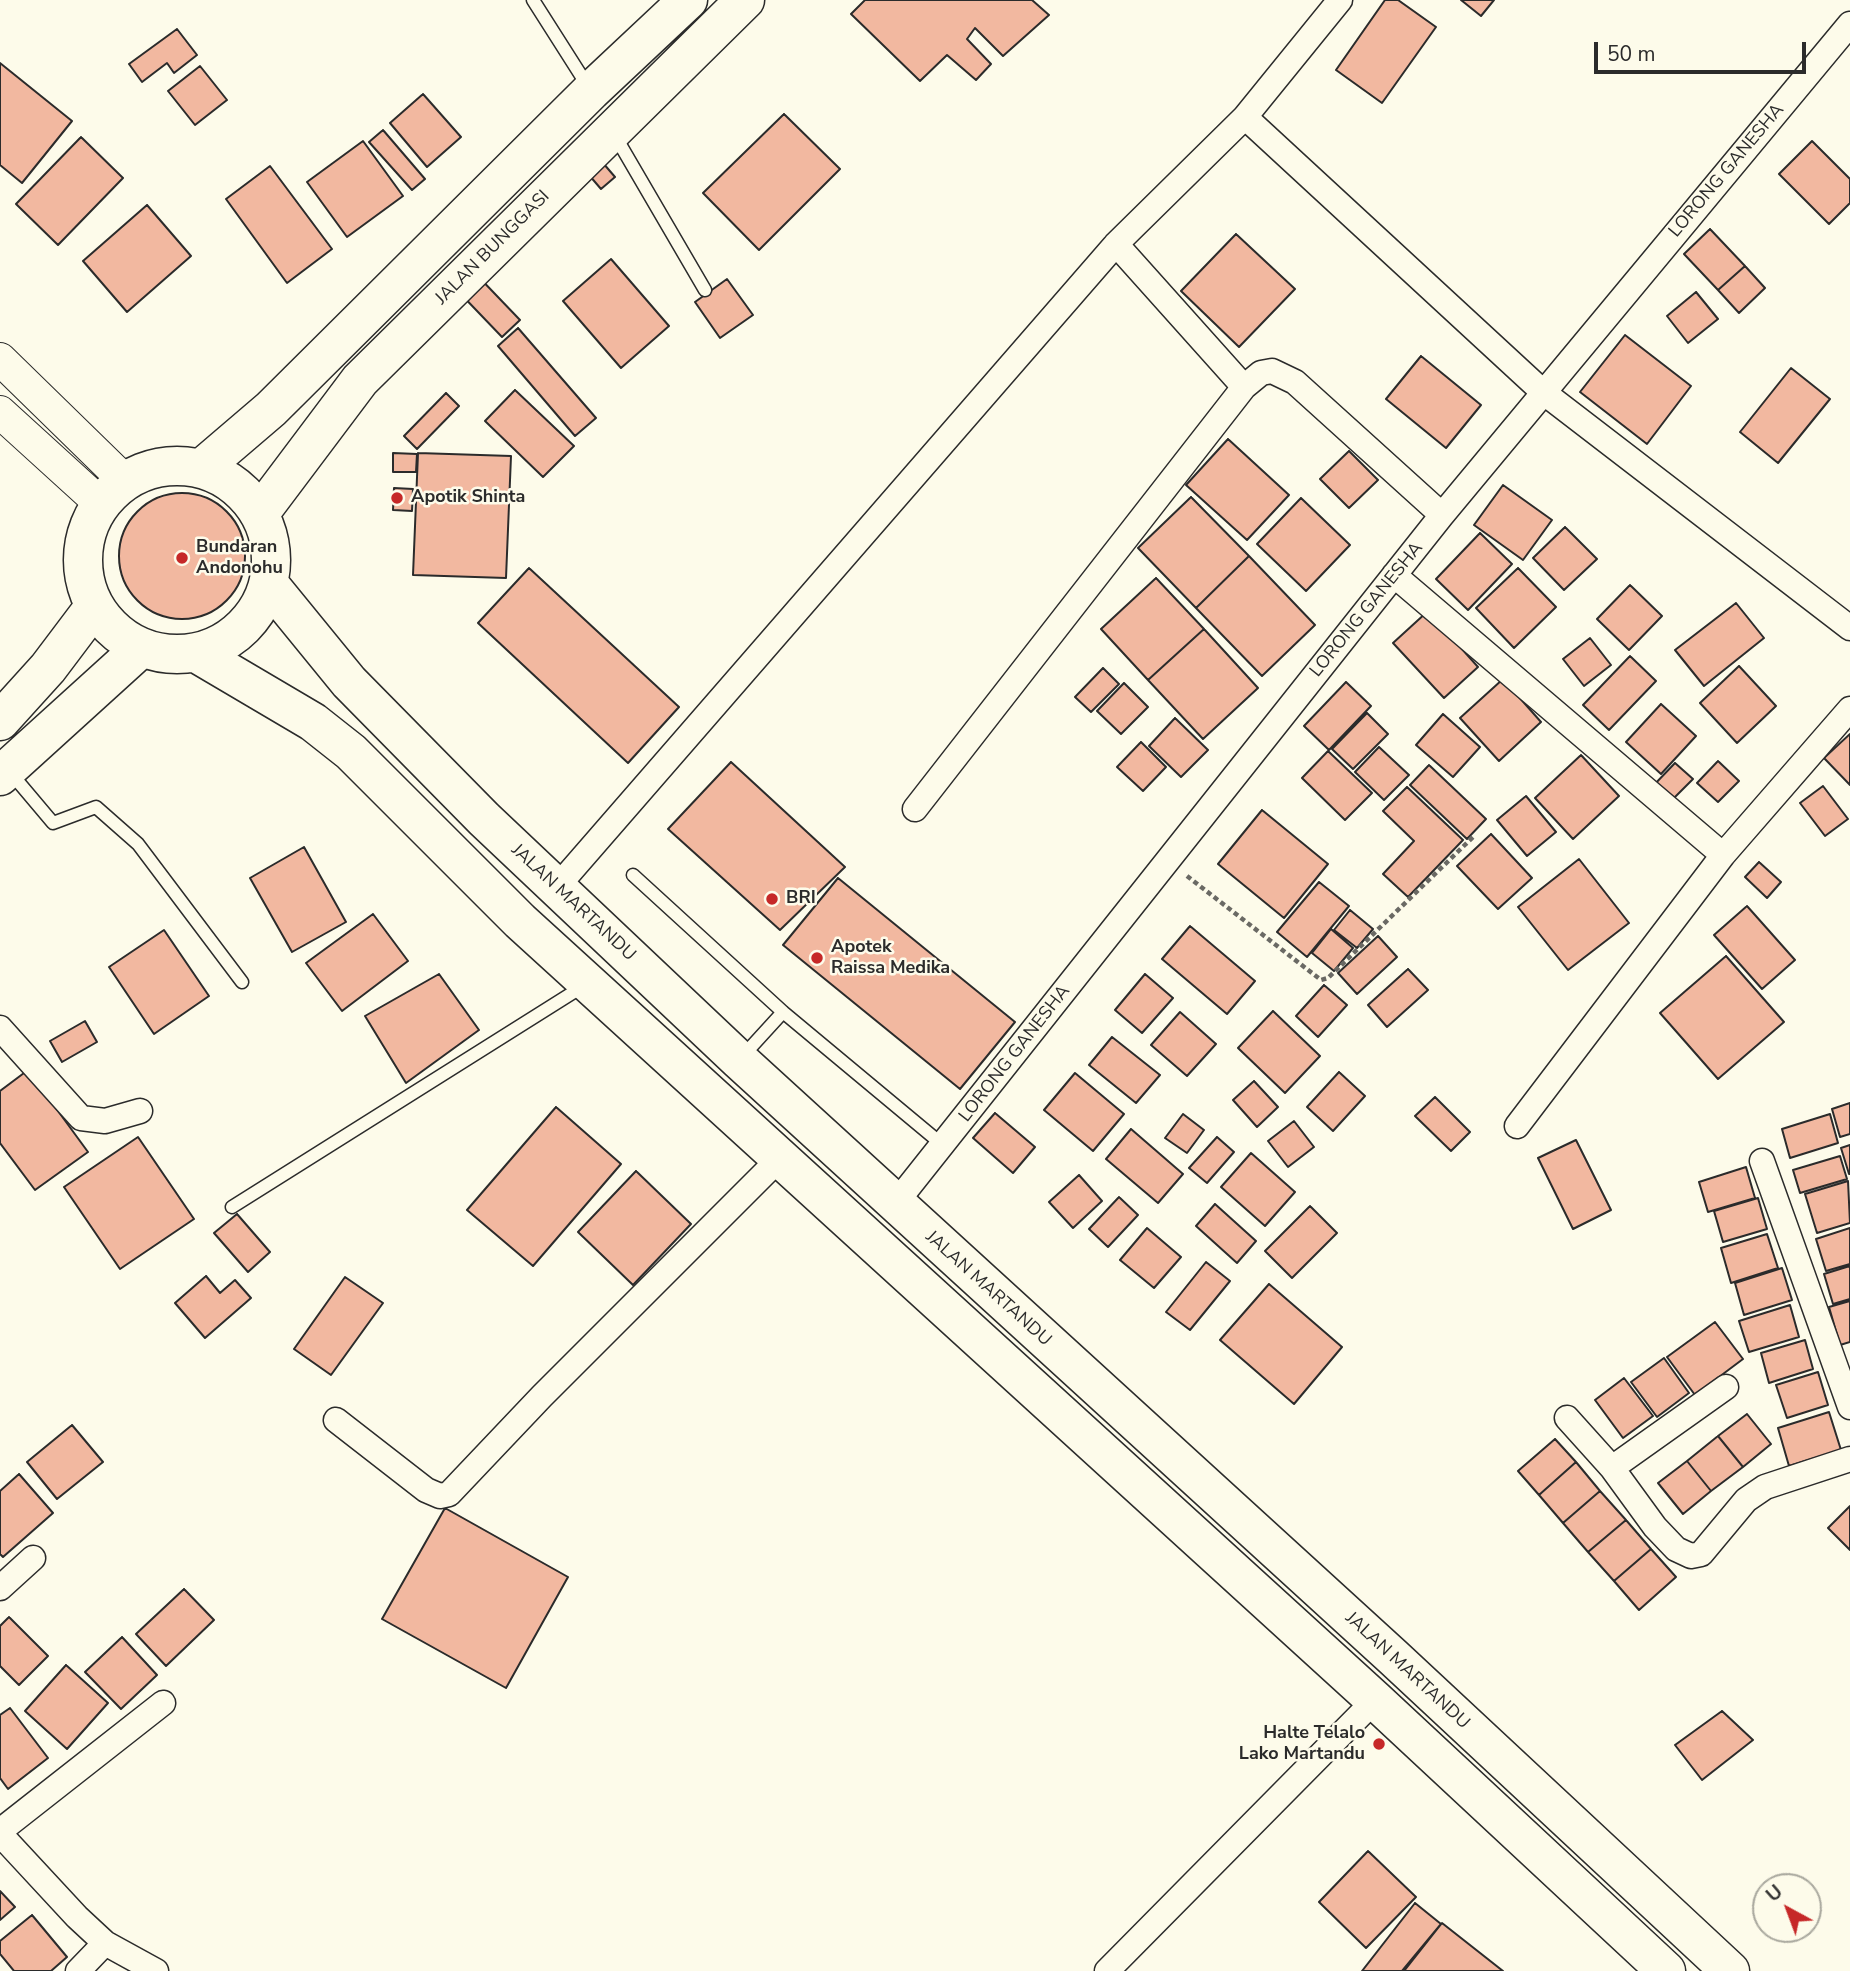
<!DOCTYPE html>
<style>
body{margin:0}
#map{position:relative;width:1850px;height:1971px;overflow:hidden;background:#fdfbea;font-family:"Nunito Sans",sans-serif}
canvas{display:block}
.north{position:absolute;left:1752px;top:1873px;width:70px;height:70px;box-sizing:border-box;background:#fdfbea;border:2px solid #a9a89e;border-radius:50%;rotate:319deg;font-size:19px;font-weight:700;line-height:28px;text-align:center;color:#2b2b2b}
.north::after{content:'';display:block;margin:auto;width:24px;height:32px;background:#c62828;clip-path:polygon(50% 0,100% 100%,50% 72%,0 100%)}
.scale{position:absolute;left:1594px;top:42px;width:212px;height:32px;box-sizing:border-box;border:4px solid #2b2b2b;border-top:0;padding-left:9px;font-size:21px;line-height:24px;white-space:nowrap;color:#2b2b2b;-webkit-text-stroke:5px #fdfbea;paint-order:stroke}
</style>
<div id="map">
<canvas width="1850" height="1971"></canvas>
<div class="north">U</div>
<div class="scale">50 m</div>
</div>
<script>
const ctx = document.querySelector('canvas').getContext('2d');
ctx.lineJoin = 'round';
function fill(path, color) {
  ctx.fillStyle = color;
  ctx.fill(path, 'evenodd');
}
function poly(rows) {
  const path = new Path2D();
  for (const r of rows) {
    if (r.length === 3) {
      path.moveTo(r[0] + r[2], r[1]);
      path.arc(r[0], r[1], r[2], 0, 2 * Math.PI);
      continue;
    }
    path.moveTo(r[0], r[1]);
    for (let i = 2; i < r.length; i += 2) path.lineTo(r[i], r[i + 1]);
  }
  return path;
}
function strokePath(path, color, width, dash) {
  ctx.strokeStyle = color;
  ctx.lineWidth = width;
  ctx.lineCap = dash ? 'butt' : 'round';
  ctx.setLineDash(dash || []);
  ctx.stroke(path);
}
function drawText(font, color, halo, rows, align = 'center') {
  ctx.font = font + ' "Nunito Sans",sans-serif';
  ctx.lineWidth = 5;
  ctx.setLineDash([]);
  ctx.textBaseline = 'middle';
  ctx.strokeStyle = halo;
  ctx.fillStyle = color;
  for (const [text, x, y, turn = 0] of rows) {
    ctx.save();
    ctx.translate(x, y);
    ctx.rotate((+turn || 0) * Math.PI / 180);
    ctx.textAlign = isNaN(turn) ? turn : align;
    if (halo) ctx.strokeText(text, 0, 0);
    ctx.fillText(text, 0, 0);
    ctx.restore();
  }
}
const building = poly([
 [865,0,1032,0,1049,15,1003,56,975,28,967,39,991,64,976,80,947,55,920,81,851,14,865,0],
 [1385,0,1398,0,1436,27,1382,103,1336,70,1385,0],
 [1461,0,1494,0,1481,16,1461,0],
 [177,29,197,55,174,73,167,63,142,82,129,64,177,29],
 [0,63,72,121,22,183,0,165,0,63],
 [200,66,227,100,195,125,168,91,200,66],
 [423,94,461,137,427,167,390,123,423,94],
 [784,114,840,169,759,250,703,193,784,114],
 [383,130,425,179,412,190,369,142,383,130],
 [81,137,123,178,58,245,16,204,81,137],
 [363,141,403,196,347,237,307,182,363,141],
 [1812,141,1850,179,1850,203,1829,224,1779,174,1812,141],
 [603,163,615,177,601,189,589,175,603,163],
 [270,166,332,249,287,283,226,199,270,166],
 [147,205,191,256,127,312,83,261,147,205],
 [1710,229,1745,266,1718,290,1684,254,1710,229],
 [1236,234,1295,289,1239,347,1181,291,1236,234],
 [611,259,669,326,621,368,563,301,611,259],
 [1745,266,1765,288,1739,313,1718,290,1745,266],
 [473,271,520,320,502,337,455,288,473,271],
 [727,279,753,315,720,338,695,302,727,279],
 [1696,292,1718,319,1688,343,1667,316,1696,292],
 [518,328,596,418,575,436,498,346,518,328],
 [1625,335,1691,386,1647,444,1580,392,1625,335],
 [1421,356,1481,405,1446,448,1386,399,1421,356],
 [1791,368,1830,399,1778,463,1740,432,1791,368],
 [515,390,574,446,543,477,485,421,515,390],
 [446,393,459,406,417,449,404,436,446,393],
 [1228,439,1289,495,1247,540,1186,485,1228,439],
 [1349,451,1378,480,1349,508,1320,479,1349,451],
 [393,453,417,454,416,472,393,472,393,453],
 [418,453,511,456,506,578,413,575,418,453],
 [1503,485,1552,520,1523,560,1474,525,1503,485],
 [394,488,413,489,412,511,393,510,394,488],
 [182,556,63],
 [1191,497,1249,556,1196,608,1138,548,1191,497],
 [1301,498,1350,545,1306,591,1257,544,1301,498],
 [1565,527,1597,559,1564,590,1533,558,1565,527],
 [1480,533,1512,564,1468,610,1436,579,1480,533],
 [1249,556,1315,625,1262,676,1196,608,1249,556],
 [529,568,679,707,628,763,478,623,529,568],
 [1518,568,1556,607,1514,648,1476,608,1518,568],
 [1156,578,1204,629,1148,680,1101,629,1156,578],
 [1630,585,1662,616,1629,650,1597,619,1630,585],
 [1736,603,1764,638,1704,686,1675,650,1736,603],
 [1428,611,1478,667,1444,698,1393,643,1428,611],
 [1204,629,1258,688,1203,739,1148,680,1204,629],
 [1590,638,1611,665,1584,686,1563,659,1590,638],
 [1630,656,1656,681,1609,730,1583,705,1630,656],
 [1739,666,1776,706,1737,743,1700,703,1739,666],
 [1103,668,1119,684,1091,712,1075,697,1103,668],
 [1503,679,1541,722,1499,761,1460,718,1503,679],
 [1346,682,1371,706,1329,750,1304,726,1346,682],
 [1124,683,1148,707,1121,734,1097,711,1124,683],
 [1661,704,1696,736,1661,774,1626,742,1661,704],
 [1367,713,1388,734,1353,769,1332,749,1367,713],
 [1443,714,1480,747,1453,777,1416,745,1443,714],
 [1175,718,1208,750,1181,777,1149,746,1175,718],
 [1850,734,1850,785,1824,758,1850,734],
 [1141,742,1166,767,1143,791,1117,767,1141,742],
 [1379,747,1409,775,1384,800,1355,772,1379,747],
 [1328,751,1372,793,1345,820,1302,778,1328,751],
 [1581,755,1619,796,1573,839,1535,798,1581,755],
 [1718,761,1739,781,1718,802,1697,783,1718,761],
 [731,762,845,867,780,930,668,829,731,762],
 [1675,763,1693,779,1669,803,1652,787,1675,763],
 [1429,765,1486,819,1467,839,1410,785,1429,765],
 [1823,786,1848,819,1825,836,1800,803,1823,786],
 [1407,787,1463,840,1408,897,1383,874,1414,841,1383,811,1407,787],
 [1526,796,1556,832,1527,856,1497,820,1526,796],
 [1262,810,1328,864,1284,918,1218,864,1262,810],
 [1491,834,1532,878,1498,909,1457,866,1491,834],
 [304,847,346,922,292,952,250,878,304,847],
 [1579,859,1629,923,1568,970,1518,907,1579,859],
 [1759,862,1781,882,1767,898,1745,877,1759,862],
 [838,878,1015,1022,960,1089,783,945,838,878],
 [1319,882,1349,906,1307,957,1277,932,1319,882],
 [1747,906,1795,960,1762,989,1714,935,1747,906],
 [1350,910,1373,929,1357,948,1334,930,1350,910],
 [373,914,408,961,342,1011,306,963,373,914],
 [1190,926,1255,981,1227,1014,1162,959,1190,926],
 [1331,929,1353,948,1334,971,1312,953,1331,929],
 [164,930,209,996,154,1034,109,967,164,930],
 [1378,936,1397,957,1357,994,1338,973,1378,936],
 [1726,956,1784,1022,1718,1079,1660,1013,1726,956],
 [1408,969,1428,990,1387,1027,1368,1005,1408,969],
 [439,974,479,1030,406,1083,365,1016,439,974],
 [1145,974,1173,998,1142,1033,1115,1010,1145,974],
 [1324,985,1347,1005,1318,1037,1296,1016,1324,985],
 [1273,1011,1320,1056,1285,1093,1238,1048,1273,1011],
 [1180,1012,1216,1044,1187,1076,1151,1045,1180,1012],
 [85,1021,97,1042,62,1062,50,1041,85,1021],
 [1112,1037,1160,1075,1136,1103,1089,1065,1112,1037],
 [28,1070,88,1152,35,1190,0,1143,0,1091,28,1070],
 [1339,1072,1365,1096,1333,1131,1307,1107,1339,1072],
 [1075,1073,1124,1114,1093,1151,1044,1110,1075,1073],
 [1254,1081,1278,1107,1257,1127,1233,1100,1254,1081],
 [1435,1097,1470,1132,1451,1151,1415,1116,1435,1097],
 [1850,1103,1850,1134,1840,1137,1832,1109,1850,1103],
 [556,1107,621,1164,533,1266,467,1210,556,1107],
 [995,1113,1035,1147,1013,1173,973,1138,995,1113],
 [1183,1114,1204,1130,1187,1153,1165,1138,1183,1114],
 [1830,1114,1838,1143,1790,1158,1782,1129,1830,1114],
 [1294,1121,1314,1147,1288,1167,1268,1141,1294,1121],
 [1131,1129,1183,1174,1158,1203,1106,1159,1131,1129],
 [138,1137,194,1219,120,1269,64,1187,138,1137],
 [1217,1137,1234,1152,1207,1183,1189,1168,1217,1137],
 [1576,1140,1611,1210,1573,1229,1538,1158,1576,1140],
 [1850,1145,1850,1174,1849,1174,1841,1148,1850,1145],
 [1251,1153,1295,1192,1265,1226,1221,1187,1251,1153],
 [1840,1156,1847,1179,1800,1193,1793,1170,1840,1156],
 [1746,1167,1755,1198,1708,1212,1699,1182,1746,1167],
 [636,1171,691,1224,633,1285,578,1232,636,1171],
 [1079,1175,1102,1201,1073,1228,1049,1202,1079,1175],
 [1848,1181,1850,1223,1817,1233,1805,1194,1848,1181],
 [1119,1197,1138,1215,1108,1247,1089,1229,1119,1197],
 [1758,1198,1767,1229,1723,1242,1714,1211,1758,1198],
 [1215,1204,1256,1241,1237,1263,1196,1226,1215,1204],
 [1310,1206,1337,1233,1292,1278,1265,1251,1310,1206],
 [237,1214,270,1252,248,1272,214,1233,237,1214],
 [1147,1228,1181,1257,1154,1288,1120,1260,1147,1228],
 [1850,1228,1850,1264,1826,1271,1816,1239,1850,1228],
 [1767,1234,1778,1268,1731,1283,1721,1248,1767,1234],
 [1206,1262,1230,1281,1190,1330,1166,1312,1206,1262],
 [1850,1266,1850,1299,1833,1304,1824,1274,1850,1266],
 [1782,1268,1792,1300,1744,1315,1735,1283,1782,1268],
 [206,1276,220,1293,235,1280,251,1298,205,1338,175,1303,206,1276],
 [345,1277,383,1303,331,1375,294,1349,345,1277],
 [1269,1284,1342,1347,1294,1404,1220,1340,1269,1284],
 [1850,1301,1850,1342,1840,1345,1829,1307,1850,1301],
 [1790,1305,1799,1337,1749,1352,1739,1321,1790,1305],
 [1715,1322,1743,1359,1695,1395,1667,1357,1715,1322],
 [1805,1340,1813,1369,1769,1383,1761,1353,1805,1340],
 [1664,1358,1689,1393,1657,1417,1631,1382,1664,1358],
 [1818,1372,1828,1405,1787,1418,1776,1385,1818,1372],
 [1624,1378,1653,1416,1623,1438,1595,1400,1624,1378],
 [1829,1412,1841,1450,1789,1466,1778,1428,1829,1412],
 [1747,1414,1771,1444,1743,1467,1718,1436,1747,1414],
 [72,1425,103,1462,57,1499,27,1462,72,1425],
 [1718,1436,1743,1467,1711,1491,1687,1461,1718,1436],
 [1555,1439,1576,1462,1539,1495,1518,1471,1555,1439],
 [1687,1461,1711,1491,1683,1514,1658,1483,1687,1461],
 [1576,1462,1600,1491,1563,1523,1539,1495,1576,1462],
 [19,1474,53,1513,3,1557,0,1554,0,1491,19,1474],
 [1600,1491,1626,1520,1588,1552,1563,1523,1600,1491],
 [1850,1506,1850,1550,1828,1528,1850,1506],
 [445,1508,568,1577,506,1688,382,1619,445,1508],
 [1626,1520,1651,1549,1614,1581,1588,1552,1626,1520],
 [1651,1549,1676,1577,1639,1610,1614,1581,1651,1549],
 [184,1589,214,1620,166,1666,136,1634,184,1589],
 [9,1617,48,1656,19,1685,0,1666,0,1626,9,1617],
 [122,1637,157,1675,121,1709,85,1672,122,1637],
 [66,1665,108,1703,67,1749,25,1711,66,1665],
 [10,1708,48,1758,8,1789,0,1778,0,1715,10,1708],
 [1722,1711,1753,1740,1702,1780,1675,1745,1722,1711],
 [1368,1851,1416,1897,1366,1948,1319,1902,1368,1851],
 [0,1891,15,1907,0,1920,0,1891],
 [1415,1903,1441,1924,1402,1971,1362,1971,1415,1903],
 [32,1915,67,1957,51,1971,14,1971,0,1954,0,1941,32,1915],
 [1442,1923,1503,1971,1404,1971,1442,1923]
]);
fill(building, '#f2b8a0');
strokePath(building, '#2b2b2b', 2);
const service = poly([
 [533,0,589,88],
 [614,134,705,290],
 [10,772,53,823,96,807,138,844,242,982],
 [633,875,783,1012,944,1146],
 [741,1058,783,1012],
 [232,1207,585,985]
]);
const minor = poly([
 [1245,117,1543,392,1850,628],
 [1116,244,1244,387],
 [1394,575,1723,855],
 [915,809,1244,387,1261,373,1272,371,1295,382,1442,515],
 [557,887,1116,244,1245,117,1340,0],
 [0,1028,81,1118,105,1121,140,1111],
 [1517,1126,1723,855,1850,709],
 [1762,1161,1850,1407],
 [895,1204,1442,515,1850,24],
 [1567,1418,1612,1468,1655,1527,1676,1549,1691,1556,1701,1554,1746,1500,1765,1487,1850,1459],
 [336,1420,426,1490,440,1496,449,1494,542,1396,780,1158],
 [1612,1468,1726,1387],
 [0,1588,33,1558],
 [0,1831,163,1703],
 [0,1834,77,1917,105,1943,156,1971],
 [78,1971,105,1943],
 [1107,1971,1375,1700]
]);
const tertiary = poly([
 [0,359,125,481],
 [0,412,101,504]
]);
const trunk = poly([
 [177,560,94],
 [202,468,271,409,591,91,688,0],
 [260,513,360,380,745,0],
 [269,584,349,682,484,819,739,1060,1393,1657,1730,1971],
 [196,653,313,722,351,752,520,921,1375,1700,1666,1971],
 [0,721,48,668,94,607],
 [0,776,141,648]
]);
strokePath(service, '#2b2b2b', 15);
strokePath(minor, '#2b2b2b', 27);
strokePath(tertiary, '#2b2b2b', 34);
strokePath(trunk, '#2b2b2b', 41);
strokePath(poly([
 [1187,876,1321,980,1328,978,1474,836]
]), '#6a6964', 4.5, [5, 3.5]);
strokePath(service, '#fdfbea', 12);
strokePath(minor, '#fdfbea', 24);
strokePath(tertiary, '#fdfbea', 32);
strokePath(trunk, '#fdfbea', 38);
for (const [x, y, r, color] of [
 [397,498,7,"#c62828"],
 [182,558,7,"#c62828"],
 [772,899,7,"#c62828"],
 [817,958,7,"#c62828"],
 [1379,1744,7,"#c62828"]
]) {
  const dot = new Path2D();
  dot.arc(x, y, r, 0, 2 * Math.PI);
  ctx.fillStyle = color;
  ctx.fill(dot);
  strokePath(dot, '#fdfbea', 2.5);
}
drawText('18px', '#2b2b2b', '#fdfbea', [
 ["LORONG GANESHA",1727,171,-50],
 ["JALAN BUNGGASI",493,248,-45],
 ["LORONG GANESHA",1367,610,-51],
 ["JALAN MARTANDU",573,903,43],
 ["LORONG GANESHA",1015,1054,-52],
 ["JALAN MARTANDU",988,1289,42],
 ["JALAN MARTANDU",1407,1671,43]
]);
drawText('bold 18px', '#2b2b2b', '#fdfbea', [
 ["Apotik Shinta",411,498],
 ["Bundaran",196,548],
 ["Andonohu",196,569],
 ["BRI",786,899],
 ["Apotek",831,948],
 ["Raissa Medika",831,969],
 ["Halte Telalo",1365,1734,"right"],
 ["Lako Martandu",1365,1755,"right"]
], 'left');
</script>
